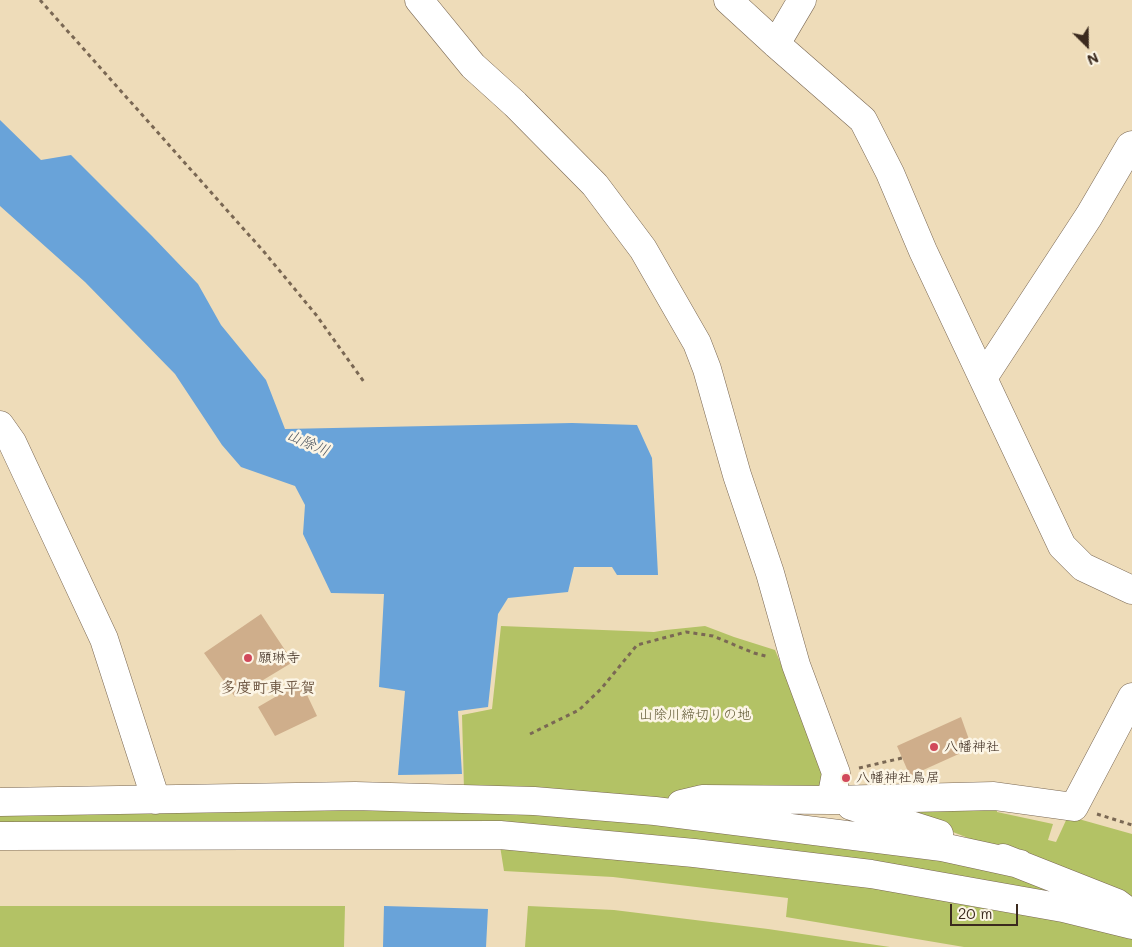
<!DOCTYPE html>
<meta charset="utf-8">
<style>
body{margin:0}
#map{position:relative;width:1132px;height:947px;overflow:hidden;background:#eedcb9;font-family:Mali,sans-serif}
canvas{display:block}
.north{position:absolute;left:1062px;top:20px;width:50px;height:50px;-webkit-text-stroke:4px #fcf5e5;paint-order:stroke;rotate:157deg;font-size:14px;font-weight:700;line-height:20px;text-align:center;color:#3b2a1e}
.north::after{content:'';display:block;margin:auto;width:18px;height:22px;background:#3b2a1e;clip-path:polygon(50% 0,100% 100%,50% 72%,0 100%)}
.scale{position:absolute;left:950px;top:904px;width:68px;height:22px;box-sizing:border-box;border:2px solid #3b2a1e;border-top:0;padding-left:6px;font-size:15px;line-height:18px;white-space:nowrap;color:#3b2a1e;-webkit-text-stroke:4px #fcf5e5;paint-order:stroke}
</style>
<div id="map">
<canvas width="1132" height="947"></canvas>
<div class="north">N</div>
<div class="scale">20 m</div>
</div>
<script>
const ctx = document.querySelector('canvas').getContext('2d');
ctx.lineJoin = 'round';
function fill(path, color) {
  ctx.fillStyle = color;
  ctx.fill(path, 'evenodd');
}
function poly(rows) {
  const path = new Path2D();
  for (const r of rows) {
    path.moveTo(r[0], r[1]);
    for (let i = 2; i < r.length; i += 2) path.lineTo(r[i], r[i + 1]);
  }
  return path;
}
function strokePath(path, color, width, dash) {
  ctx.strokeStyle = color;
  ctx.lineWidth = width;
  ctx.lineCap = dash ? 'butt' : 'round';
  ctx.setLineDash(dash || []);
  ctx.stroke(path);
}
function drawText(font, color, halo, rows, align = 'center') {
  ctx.font = font + ' Mali,"Klee One",sans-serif';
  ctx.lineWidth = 5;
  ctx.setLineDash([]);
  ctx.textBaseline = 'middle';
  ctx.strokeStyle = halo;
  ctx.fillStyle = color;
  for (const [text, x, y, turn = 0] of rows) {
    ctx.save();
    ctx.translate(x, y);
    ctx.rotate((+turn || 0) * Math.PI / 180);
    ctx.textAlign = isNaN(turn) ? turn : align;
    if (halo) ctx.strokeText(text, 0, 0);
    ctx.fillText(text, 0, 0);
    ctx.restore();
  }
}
fill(poly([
 [501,626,654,632,666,630,705,626,734,637,775,650,802,713,829,783,825,791,721,803,464,790,462,715,492,709],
 [998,803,997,812,1053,824,1048,840,1056,842,1068,816,1132,834,1132,903,953,832,875,808],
 [507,807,1012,867,1118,910,697,846,0,829,0,808],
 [500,846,864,882,1132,936,1132,947,964,947,786,917,788,898,613,877,504,871],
 [0,906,345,906,344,947,0,947],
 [528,906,614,910,768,929,890,947,525,947]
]), '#b3c265');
fill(poly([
 [0,120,41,160,71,155,152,236,198,284,221,325,266,380,285,429,572,423,637,425,652,458,658,575,617,575,612,567,574,567,568,592,508,598,498,614,488,707,458,711,462,774,398,775,405,691,379,687,384,594,331,593,303,534,305,505,295,486,241,467,222,445,175,374,85,282,0,206],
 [384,906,488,909,486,947,383,947]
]), '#69a3d9');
fill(poly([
 [261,614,293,662,235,697,204,653],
 [301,682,317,716,275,736,258,707],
 [961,717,972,748,910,776,897,746]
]), '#cfae8b');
const minor = poly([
 [419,0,473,66,515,104,595,185,643,249,697,343,707,369,737,475,770,573,796,665,836,773,831,800],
 [728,0,776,44,863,120,890,173,923,251,1062,546,1083,567,1132,590],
 [776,44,802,0],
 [983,378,1089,216,1130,146,1132,145],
 [0,425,12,442,104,639,156,800],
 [0,802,355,796,534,801,655,811,942,847,1020,864],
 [681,804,702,799,831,800,994,796,1074,807,1132,697],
 [851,806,939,834],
 [0,836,500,835,694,853,871,874,1063,908,1132,925],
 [1003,858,1117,903,1132,914]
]);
strokePath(minor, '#7a6854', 29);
strokePath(poly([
 [40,0,265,253,317,316,364,382],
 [530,734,579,710,601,689,637,645,686,632,713,636,754,653,769,657],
 [859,768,902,758],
 [1097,814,1132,825]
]), '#7a6854', 3, [4, 4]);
strokePath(minor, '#fff', 28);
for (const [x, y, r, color] of [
 [248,658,5,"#d1495b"],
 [934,747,5,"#d1495b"],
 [846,778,5,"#d1495b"]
]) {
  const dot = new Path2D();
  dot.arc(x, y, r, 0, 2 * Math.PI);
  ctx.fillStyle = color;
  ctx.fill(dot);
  strokePath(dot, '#fcf5e5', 2);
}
drawText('14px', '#3b2a1e', '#fcf5e5', [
 ["願琳寺",258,658],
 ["八幡神社",944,747],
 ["八幡神社鳥居",856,778]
], 'left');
drawText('14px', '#5f5833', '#fcf5e5', [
 ["山除川締切りの地",695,715]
]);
drawText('italic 15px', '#4b545f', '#fcf5e5', [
 ["山除川",308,443,23]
]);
drawText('bold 16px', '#6f5844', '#fcf5e5', [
 ["多度町東平賀",268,688]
]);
</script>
